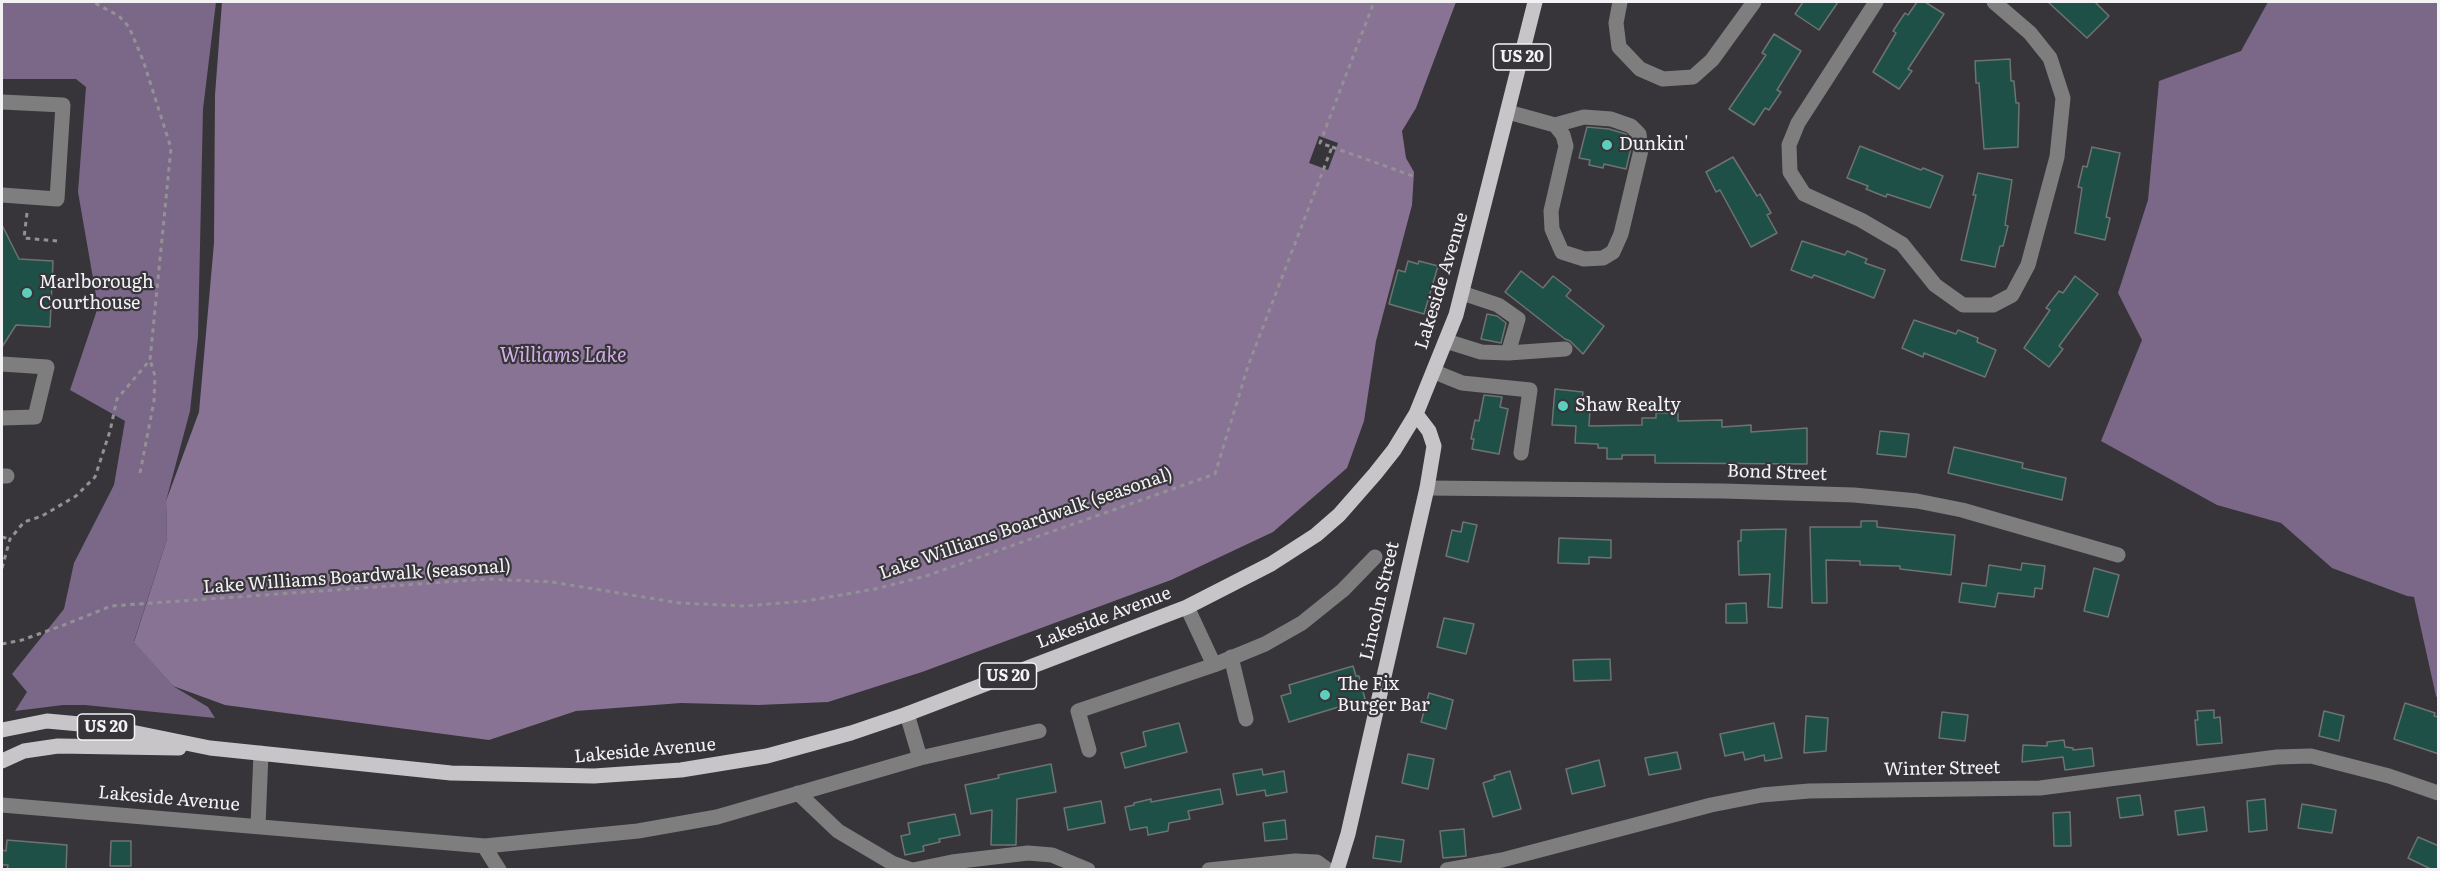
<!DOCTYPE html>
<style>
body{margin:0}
#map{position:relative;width:2440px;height:871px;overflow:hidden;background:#373539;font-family:Literata,serif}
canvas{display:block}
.frame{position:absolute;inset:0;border:3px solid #f3f2f4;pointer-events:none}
</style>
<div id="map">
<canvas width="2440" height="871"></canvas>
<div class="frame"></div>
</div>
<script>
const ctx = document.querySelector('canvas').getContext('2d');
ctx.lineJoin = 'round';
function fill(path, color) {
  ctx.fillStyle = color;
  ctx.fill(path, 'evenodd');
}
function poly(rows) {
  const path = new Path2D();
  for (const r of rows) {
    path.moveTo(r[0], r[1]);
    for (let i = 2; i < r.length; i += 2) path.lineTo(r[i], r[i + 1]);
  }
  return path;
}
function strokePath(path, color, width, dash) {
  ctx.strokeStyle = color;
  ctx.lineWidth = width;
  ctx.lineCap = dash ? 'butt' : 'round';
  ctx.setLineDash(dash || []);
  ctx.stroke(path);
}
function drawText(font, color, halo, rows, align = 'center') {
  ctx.font = font + ' Literata,serif';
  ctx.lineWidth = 4.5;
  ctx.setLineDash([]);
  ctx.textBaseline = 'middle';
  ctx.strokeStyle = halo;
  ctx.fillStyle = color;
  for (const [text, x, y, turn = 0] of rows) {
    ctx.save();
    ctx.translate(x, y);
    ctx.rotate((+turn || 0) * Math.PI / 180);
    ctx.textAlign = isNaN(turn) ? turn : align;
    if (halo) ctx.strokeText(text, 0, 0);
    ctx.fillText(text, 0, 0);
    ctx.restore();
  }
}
fill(poly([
 [2,2,216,2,203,109,198,337,190,411,166,501,167,539,134,641,173,686,208,707,215,718,85,705,63,705,15,711,27,692,12,674,64,609,74,563,114,485,125,421,70,390,98,307,78,192,86,87,76,79,2,79],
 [2268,2,2438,2,2438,699,2436,696,2414,597,2407,596,2332,568,2281,523,2217,505,2101,441,2142,340,2118,293,2148,200,2159,81,2241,51]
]), '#7b6788');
fill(poly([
 [222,2,1456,2,1416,108,1402,131,1406,158,1414,172,1412,205,1376,341,1364,421,1347,468,1273,532,1171,580,922,672,828,702,758,705,681,703,576,711,489,740,225,705,173,686,134,642,167,539,166,501,199,412,214,243,215,95]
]), '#887395');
fill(poly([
 [1319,136,1338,143,1328,170,1309,163]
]), '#373539');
const building = poly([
 [1803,2,1838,2,1819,30,1795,14,1803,2],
 [1917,2,1925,2,1944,14,1908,69,1912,71,1899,89,1873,72,1896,33,1893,31,1905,13,1908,15,1917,2],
 [2048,2,2095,2,2109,16,2087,38,2048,2],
 [1774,34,1801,51,1777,90,1781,92,1769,110,1765,108,1754,125,1729,109,1766,55,1762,53,1774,34],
 [2010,59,2011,81,2014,81,2016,103,2019,103,2018,147,1984,149,1979,83,1976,83,1975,61,2010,59],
 [1587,127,1609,129,1626,134,1630,139,1631,148,1626,169,1604,164,1603,168,1589,165,1590,160,1579,158,1587,127],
 [1860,146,1921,170,1923,168,1943,176,1930,208,1887,194,1886,197,1866,189,1868,186,1847,178,1860,146],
 [2092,147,2120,153,2106,217,2110,218,2105,240,2075,233,2082,188,2078,187,2083,166,2087,167,2092,147],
 [1733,157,1757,196,1760,194,1771,213,1767,215,1777,233,1751,247,1720,190,1716,192,1706,172,1733,157],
 [1978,173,2012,180,2005,225,2008,226,2003,246,2000,246,1995,267,1961,260,1976,195,1973,195,1978,173],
 [2,225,19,259,53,261,50,327,16,325,2,347,2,225],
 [1802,241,1845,255,1847,251,1867,259,1865,263,1885,270,1874,298,1814,275,1812,278,1791,270,1802,241],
 [1408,261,1418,264,1419,261,1438,266,1424,314,1389,304,1398,270,1405,272,1408,261],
 [1521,271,1543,288,1553,276,1571,290,1566,296,1604,326,1583,354,1570,341,1565,339,1505,292,1521,271],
 [2075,276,2098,294,2059,346,2063,349,2049,367,2024,348,2050,310,2046,308,2059,291,2063,293,2075,276],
 [1487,314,1497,316,1506,323,1501,343,1481,339,1487,314],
 [1914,320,1956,334,1958,330,1978,338,1977,342,1996,350,1985,377,1924,353,1923,357,1902,348,1914,320],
 [1555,389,1583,392,1581,409,1590,410,1589,426,1642,425,1642,418,1656,418,1656,413,1678,413,1678,421,1722,420,1722,427,1751,425,1751,432,1807,428,1807,464,1655,463,1655,455,1622,455,1622,459,1607,459,1607,448,1598,448,1598,444,1575,443,1576,426,1552,425,1555,389],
 [1484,395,1502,397,1500,407,1508,409,1499,454,1472,449,1474,439,1471,439,1475,420,1479,421,1484,395],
 [1880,431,1909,434,1906,457,1877,454,1880,431],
 [1954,447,2023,463,2022,468,2066,478,2062,500,1948,473,1954,447],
 [1861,521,1877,521,1877,527,1955,535,1951,575,1900,569,1900,566,1860,565,1860,561,1826,560,1827,603,1812,603,1810,527,1861,527,1861,521],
 [1463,522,1477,525,1468,562,1446,556,1452,530,1461,532,1463,522],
 [1786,529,1782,608,1768,607,1770,574,1739,575,1738,541,1741,541,1741,530,1786,529],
 [1559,538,1611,540,1611,558,1589,557,1589,564,1558,563,1559,538],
 [2022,563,2045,566,2042,589,2035,588,2034,597,1998,593,1995,607,1959,602,1962,583,1986,586,1989,565,2021,570,2022,563],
 [2094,568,2119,575,2108,617,2084,611,2094,568],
 [1746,603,1747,623,1726,623,1726,604,1746,603],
 [1444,618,1474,624,1466,654,1437,647,1444,618],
 [1610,659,1611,680,1574,681,1573,660,1610,659],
 [1353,666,1356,676,1359,676,1365,699,1289,722,1281,696,1291,693,1289,685,1353,666],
 [1429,693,1453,700,1446,729,1421,722,1429,693],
 [2405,703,2435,713,2434,716,2439,717,2439,754,2394,739,2405,703],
 [2214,710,2214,718,2220,717,2222,743,2197,745,2195,720,2198,720,2197,711,2214,710],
 [2324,711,2344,716,2339,741,2319,736,2324,711],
 [1942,712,1968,715,1965,741,1939,738,1942,712],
 [1806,716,1828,718,1826,751,1804,753,1806,716],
 [1179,723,1187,752,1125,768,1121,753,1146,746,1143,732,1179,723],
 [1774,723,1782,758,1765,761,1764,755,1745,760,1743,752,1725,756,1720,734,1774,723],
 [2064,740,2065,747,2073,748,2073,750,2092,748,2094,766,2065,770,2063,757,2022,762,2023,745,2047,746,2047,742,2064,740],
 [1677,752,1681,769,1649,775,1645,758,1677,752],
 [1408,754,1434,759,1428,789,1402,783,1408,754],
 [1599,760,1605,786,1572,794,1566,769,1599,760],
 [1051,764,1056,792,1017,799,1016,845,991,845,992,810,971,814,965,785,999,778,998,775,1051,764],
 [1262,769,1263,775,1284,771,1287,792,1266,796,1265,790,1237,795,1233,774,1262,769],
 [1510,771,1521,809,1493,817,1483,783,1495,779,1494,776,1510,771],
 [1220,789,1223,804,1188,811,1190,819,1169,823,1168,831,1148,835,1147,827,1130,830,1125,807,1134,805,1134,803,1151,799,1151,802,1220,789],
 [2140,795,2143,815,2120,818,2117,798,2140,795],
 [2265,799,2267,830,2249,832,2247,801,2265,799],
 [1101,801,1105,823,1068,830,1064,808,1101,801],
 [2302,804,2336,810,2332,833,2298,828,2302,804],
 [2204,807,2207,831,2178,835,2175,811,2204,807],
 [2070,812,2071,846,2054,846,2053,813,2070,812],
 [955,814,960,835,939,839,940,842,923,846,924,851,905,855,901,836,910,834,908,823,955,814],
 [1285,820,1287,839,1265,841,1263,823,1285,820],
 [1464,829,1466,856,1443,858,1440,831,1464,829],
 [1376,836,1404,840,1401,862,1373,858,1376,836],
 [2418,837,2439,846,2439,870,2433,870,2408,858,2418,837],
 [7,840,67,845,66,870,7,870,8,865,2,865,2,850,6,851,7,840],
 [111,841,131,841,131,866,110,866,111,841]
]);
fill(building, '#1e5048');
strokePath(building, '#6e7372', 1.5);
strokePath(poly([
 [1332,147,1413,176],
 [27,213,24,238,57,241],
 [140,473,154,401,155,376,150,360],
 [2,537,10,539],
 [2,568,10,539,24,522,42,516,76,496,95,477,110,431,117,399,150,360,171,148,143,60,129,27,119,16,93,2],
 [2,644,22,640,64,625,111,606,487,579,552,582,680,603,744,606,806,601,875,589,926,576,1215,474,1248,366,1332,147,1320,143,1374,2]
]), '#929194', 3, [4.5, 4.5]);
strokePath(poly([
 [1620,2,1616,23,1619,47,1640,69,1663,79,1693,77,1712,60,1754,2],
 [1876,2,1798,123,1789,145,1790,172,1804,194,1861,220,1902,244,1935,285,1963,305,1993,305,2012,295,2028,265,2057,157,2063,98,2050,58,2030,33,1994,2],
 [2,102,63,105,57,199,2,195],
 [1508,112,1555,125,1584,117,1611,119,1631,126,1639,134,1641,150,1621,234,1613,252,1603,258,1584,259,1562,252,1552,229,1551,211,1566,146,1563,135,1555,125],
 [1446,341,1481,352,1508,353,1518,319,1498,305,1462,293],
 [1508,353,1565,349],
 [2,364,47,367,35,417,2,418],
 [1435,372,1462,383,1530,390,1521,453],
 [2,476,7,476],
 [1427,488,1723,491,1854,495,1917,501,1962,510,2118,555],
 [1187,607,1214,665],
 [1231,657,1246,719],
 [907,714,920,758],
 [1089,750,1078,711,1214,665,1265,644,1302,623,1343,590,1375,557],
 [798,793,838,831,892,863,912,870],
 [2,805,485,846,638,831,717,817,920,758,1039,731],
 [258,826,261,753],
 [484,846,499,870],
 [913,870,952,862,1028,853,1052,855,1088,870],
 [1209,870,1295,861,1317,862,1328,870],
 [1447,870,1502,860,1711,805,1762,795,1809,791,2040,788,2277,757,2311,756,2389,776,2438,793]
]), '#7f7e7f', 15);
strokePath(poly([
 [2,730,47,721,102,726,210,748,451,773,594,776,681,770,767,756,851,733,907,714,1187,607,1271,564,1316,535,1339,515,1375,474,1394,450,1416,414,1456,315,1535,2],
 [2,761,24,751,58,746,179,748],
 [1337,870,1348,834,1427,488,1434,446,1429,431,1416,414]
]), '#c7c5c8', 15);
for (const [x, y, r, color] of [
 [1607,145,6,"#5bcebc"],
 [27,293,6,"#5bcebc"],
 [1563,406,6,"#5bcebc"],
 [1325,695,6,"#5bcebc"]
]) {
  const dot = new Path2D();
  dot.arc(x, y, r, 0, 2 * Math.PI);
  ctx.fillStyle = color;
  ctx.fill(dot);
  strokePath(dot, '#373539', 2);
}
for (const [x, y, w] of [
 [1522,57,57],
 [1008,676,57],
 [106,727,57]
]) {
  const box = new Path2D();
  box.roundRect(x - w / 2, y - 13, w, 26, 4.5);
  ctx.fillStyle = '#373539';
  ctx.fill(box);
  strokePath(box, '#f3f2f4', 1.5);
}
drawText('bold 16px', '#f3f2f4', null, [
 ["US 20",1522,57],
 ["US 20",1008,676],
 ["US 20",106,727]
]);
drawText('18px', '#f3f2f4', '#373539', [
 ["Dunkin'",1619,145],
 ["Marlborough",39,283],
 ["Courthouse",39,304],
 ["Shaw Realty",1575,406],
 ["The Fix",1337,685],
 ["Burger Bar",1337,706]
], 'left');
drawText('18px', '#f3f2f4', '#373539', [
 ["Lakeside Avenue",1442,281,-73],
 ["Bond Street",1777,473,2],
 ["Lake Williams Boardwalk (seasonal)",1026,524,-19],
 ["Lake Williams Boardwalk (seasonal)",357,577,-4],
 ["Lincoln Street",1380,601,-77],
 ["Lakeside Avenue",1104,618,-21],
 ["Lakeside Avenue",645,751,-5],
 ["Winter Street",1942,769,-1],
 ["Lakeside Avenue",169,799,5]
]);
drawText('italic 20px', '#d2afe6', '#373539', [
 ["Williams Lake",563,356]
]);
</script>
